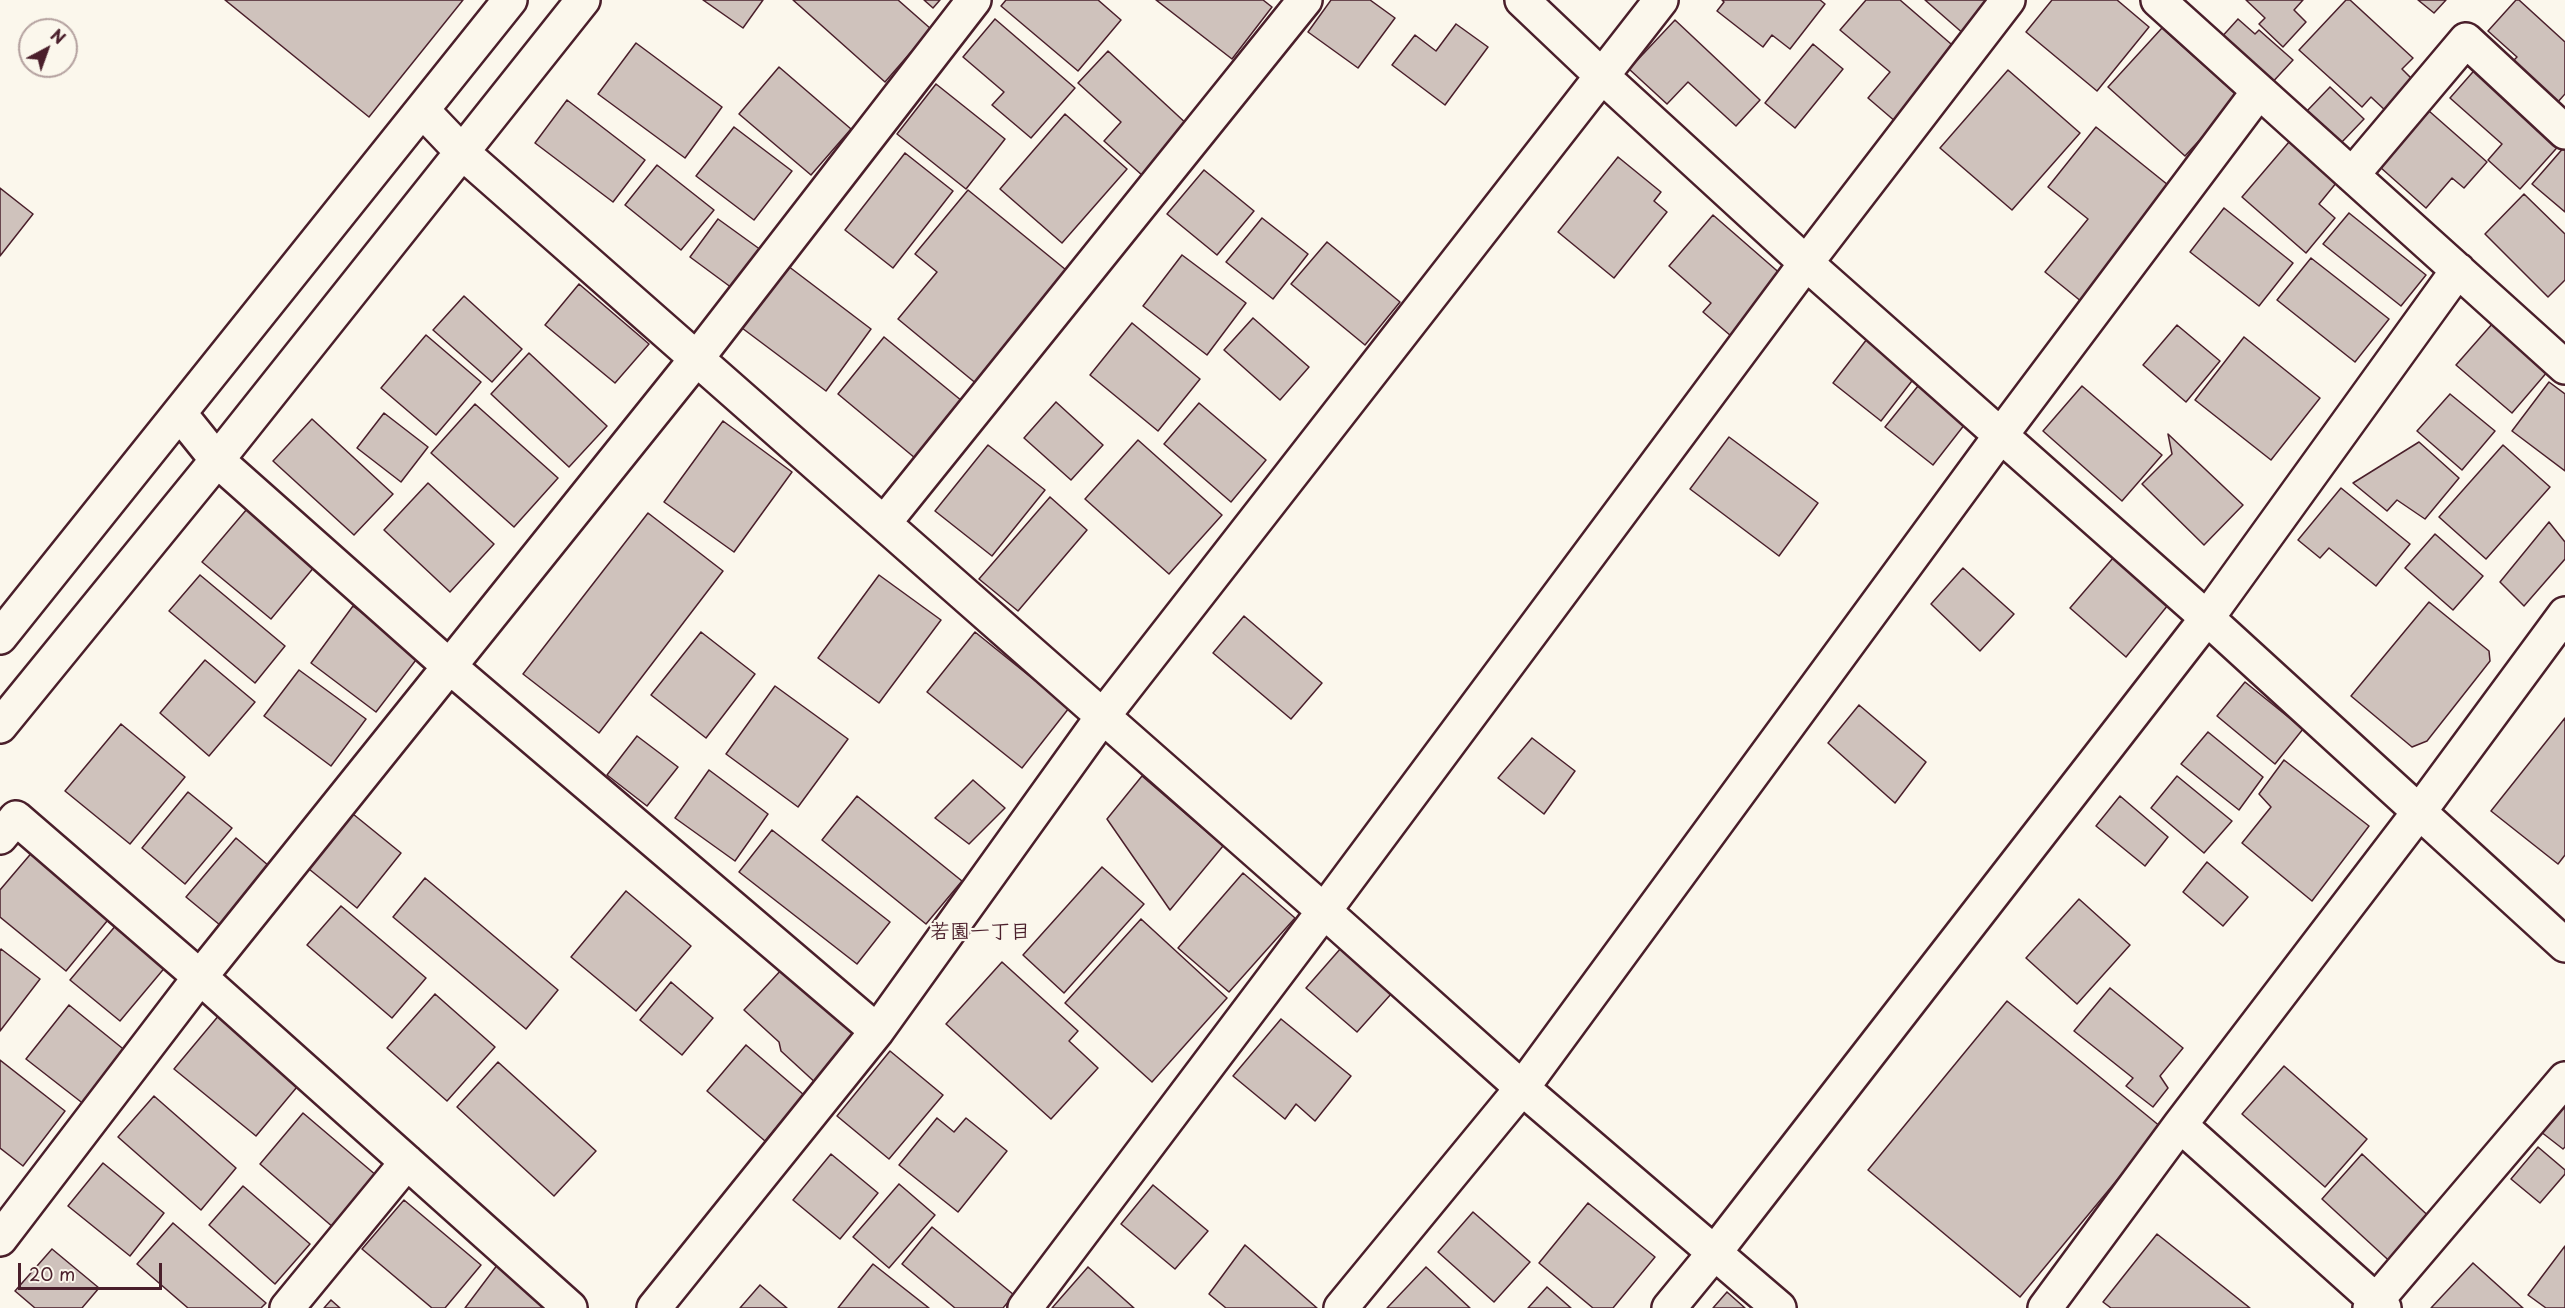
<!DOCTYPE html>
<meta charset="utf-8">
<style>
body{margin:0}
#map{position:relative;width:2565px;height:1308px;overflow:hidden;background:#fbf7ec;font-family:"Playpen Sans",sans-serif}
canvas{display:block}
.north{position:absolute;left:18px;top:18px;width:60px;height:60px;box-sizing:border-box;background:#fbf7ec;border:2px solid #b4a19f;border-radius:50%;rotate:41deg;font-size:16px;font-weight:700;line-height:24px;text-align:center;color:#4a1f2b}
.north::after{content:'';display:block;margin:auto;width:21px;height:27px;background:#4a1f2b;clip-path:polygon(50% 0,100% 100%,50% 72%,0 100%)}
.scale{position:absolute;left:18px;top:1263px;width:144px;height:27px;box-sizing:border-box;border:3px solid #4a1f2b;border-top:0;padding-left:8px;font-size:18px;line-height:21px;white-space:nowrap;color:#4a1f2b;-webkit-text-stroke:4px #fbf7ec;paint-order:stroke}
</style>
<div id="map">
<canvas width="2565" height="1308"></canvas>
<div class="north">N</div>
<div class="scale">20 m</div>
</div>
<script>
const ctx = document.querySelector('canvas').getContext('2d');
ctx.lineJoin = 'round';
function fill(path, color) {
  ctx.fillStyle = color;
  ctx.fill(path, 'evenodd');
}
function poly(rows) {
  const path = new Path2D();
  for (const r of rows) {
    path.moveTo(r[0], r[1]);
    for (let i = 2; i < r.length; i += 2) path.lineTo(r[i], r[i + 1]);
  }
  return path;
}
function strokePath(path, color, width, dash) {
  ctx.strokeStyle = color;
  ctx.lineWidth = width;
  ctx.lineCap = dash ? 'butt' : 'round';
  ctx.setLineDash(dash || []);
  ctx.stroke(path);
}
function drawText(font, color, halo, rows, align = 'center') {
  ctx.font = font + ' "Playpen Sans","Klee One",sans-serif';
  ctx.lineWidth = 4.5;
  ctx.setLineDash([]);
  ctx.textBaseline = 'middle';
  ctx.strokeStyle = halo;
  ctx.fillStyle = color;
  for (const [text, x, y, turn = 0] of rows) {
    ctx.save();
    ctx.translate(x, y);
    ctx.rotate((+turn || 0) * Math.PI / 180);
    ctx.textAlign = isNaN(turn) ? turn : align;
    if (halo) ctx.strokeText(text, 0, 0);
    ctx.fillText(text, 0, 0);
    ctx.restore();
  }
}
const building = poly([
 [225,0,463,0,369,117,225,0],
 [703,0,763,0,743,28,703,0],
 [793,0,898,0,931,29,885,82,793,0],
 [924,0,940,0,933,8,924,0],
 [1006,0,1098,0,1121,20,1078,71,1001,6,1006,0],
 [1156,0,1263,0,1272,7,1232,59,1156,0],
 [1331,0,1370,0,1395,18,1358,68,1308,32,1331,0],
 [1722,0,1820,0,1825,4,1790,49,1772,35,1763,47,1717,11,1724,2,1722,0],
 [1866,0,1900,0,1958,50,1896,122,1868,98,1890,72,1840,30,1866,0],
 [1925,0,1994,0,1965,35,1925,0],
 [2052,0,2117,0,2149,27,2097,91,2026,32,2052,0],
 [2246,0,2303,0,2294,10,2306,22,2283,47,2259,24,2265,18,2246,0],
 [2346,0,2350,0,2413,58,2402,69,2415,82,2387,112,2371,97,2362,107,2299,50,2346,0],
 [2418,0,2446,0,2434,13,2418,0],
 [2516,0,2519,0,2565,42,2565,94,2556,104,2511,63,2517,57,2488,31,2516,0],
 [995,19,1075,88,1031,138,992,105,1004,92,963,57,995,19],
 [2238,19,2255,34,2259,30,2293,60,2269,86,2219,40,2238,19],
 [1675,20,1760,100,1736,126,1688,82,1667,104,1629,69,1675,20],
 [1456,24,1488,47,1445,105,1392,65,1415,35,1436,51,1456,24],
 [2162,28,2239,97,2185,156,2108,87,2162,28],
 [636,43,722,107,685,158,598,94,636,43],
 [1813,44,1843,69,1795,128,1765,103,1813,44],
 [1108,51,1189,126,1143,176,1104,141,1121,122,1078,83,1108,51],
 [2479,65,2563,141,2520,189,2488,160,2502,144,2450,98,2479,65],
 [779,67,851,129,811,175,739,114,779,67],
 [2008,70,2080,133,2012,210,1940,148,2008,70],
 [936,84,1005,139,966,189,897,134,936,84],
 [2330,87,2364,119,2340,144,2306,112,2330,87],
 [567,100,645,160,613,202,535,143,567,100],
 [2429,111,2487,162,2464,188,2452,178,2426,208,2380,167,2429,111],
 [1065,114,1127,169,1062,243,1000,189,1065,114],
 [734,127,792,171,754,220,696,176,734,127],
 [2096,127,2173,189,2082,302,2045,272,2088,219,2048,187,2096,127],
 [2289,142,2337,182,2319,204,2335,218,2306,253,2242,197,2289,142],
 [2565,146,2565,212,2532,184,2565,146],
 [905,153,953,191,893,268,845,230,905,153],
 [1618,157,1661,192,1654,201,1667,212,1614,278,1558,232,1618,157],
 [657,165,714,210,681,250,625,205,657,165],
 [1204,170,1254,211,1217,255,1167,214,1204,170],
 [0,188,33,214,0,256,0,188],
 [968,190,1071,274,978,385,898,319,937,272,915,254,968,190],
 [2524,194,2565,234,2565,280,2548,297,2485,234,2524,194],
 [2224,208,2293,263,2259,306,2190,252,2224,208],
 [2349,213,2426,275,2401,306,2323,244,2349,213],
 [1713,215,1783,276,1731,336,1703,312,1711,303,1669,266,1713,215],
 [1262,218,1308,254,1273,299,1226,262,1262,218],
 [718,219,761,250,732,288,690,257,718,219],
 [1327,242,1400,302,1365,345,1291,284,1327,242],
 [1182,255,1246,303,1207,355,1143,306,1182,255],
 [2311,258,2389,319,2355,362,2277,300,2311,258],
 [788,266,871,329,826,391,742,328,788,266],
 [579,284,649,344,615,383,545,325,579,284],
 [464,296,522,349,492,382,433,330,464,296],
 [1253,318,1309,367,1280,400,1224,350,1253,318],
 [1132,323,1200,379,1158,431,1090,375,1132,323],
 [2493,323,2548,371,2512,413,2456,365,2493,323],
 [2177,325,2220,361,2186,402,2143,365,2177,325],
 [426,335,481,382,436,435,381,388,426,335],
 [884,337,962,401,915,458,838,394,884,337],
 [2244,337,2320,398,2271,460,2195,400,2244,337],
 [1867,339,1915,377,1881,421,1833,383,1867,339],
 [529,353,607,426,569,467,491,394,529,353],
 [2549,382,2565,394,2565,471,2512,431,2549,382],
 [1918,386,1965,424,1933,465,1885,427,1918,386],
 [2082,386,2162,455,2122,501,2043,431,2082,386],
 [2450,394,2495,431,2462,470,2417,431,2450,394],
 [1056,402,1103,445,1071,480,1024,438,1056,402],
 [1199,403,1266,460,1231,502,1164,444,1199,403],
 [475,404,558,478,514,527,431,453,475,404],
 [384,413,428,447,401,482,357,448,384,413],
 [312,419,393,494,354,535,273,461,312,419],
 [723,421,792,472,734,552,664,502,723,421],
 [2168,434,2243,505,2204,545,2142,484,2172,454,2168,434],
 [1729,437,1818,503,1779,556,1690,489,1729,437],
 [1138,440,1222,515,1169,574,1085,499,1138,440],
 [2419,442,2459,478,2425,519,2397,500,2387,511,2353,483,2419,442],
 [988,445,1045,490,992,556,935,511,988,445],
 [2503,445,2550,487,2486,559,2439,517,2503,445],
 [428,483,494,544,450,592,384,530,428,483],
 [2341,488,2410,544,2376,586,2329,548,2320,558,2298,540,2341,488],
 [1050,497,1087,530,1018,611,979,579,1050,497],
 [247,509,315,566,271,619,202,562,247,509],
 [648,513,723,571,599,733,523,674,648,513],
 [2549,522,2565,542,2565,559,2524,606,2500,582,2549,522],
 [2435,534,2483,576,2453,610,2405,568,2435,534],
 [2113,558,2168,605,2126,657,2070,608,2113,558],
 [1963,568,2014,614,1980,651,1931,604,1963,568],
 [200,575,285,646,255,683,169,611,200,575],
 [879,575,941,620,879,703,818,658,879,575],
 [2429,602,2489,651,2490,661,2427,741,2412,747,2351,696,2429,602],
 [353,606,419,656,376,712,311,663,353,606],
 [1244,616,1322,683,1291,719,1213,653,1244,616],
 [701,632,755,674,706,738,651,695,701,632],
 [975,632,1069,708,1022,768,927,692,975,632],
 [205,660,255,702,209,756,160,713,205,660],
 [299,670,366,719,331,766,264,716,299,670],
 [2245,682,2303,729,2275,764,2217,716,2245,682],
 [775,686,848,739,798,807,726,754,775,686],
 [1859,705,1926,762,1895,803,1828,743,1859,705],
 [2565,718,2565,855,2558,864,2491,811,2565,718],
 [121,724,185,777,130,844,65,791,121,724],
 [2208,732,2263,777,2239,810,2181,764,2208,732],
 [637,736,678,767,647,806,607,775,637,736],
 [1532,738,1575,771,1544,814,1498,778,1532,738],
 [2284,760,2369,826,2312,901,2242,843,2271,807,2259,794,2284,760],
 [709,770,768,814,735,861,675,818,709,770],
 [1142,776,1223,846,1170,910,1107,819,1142,776],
 [2177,776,2232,821,2204,853,2151,808,2177,776],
 [973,780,1005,808,969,844,935,818,973,780],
 [188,792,232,828,185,884,142,848,188,792],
 [857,796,962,881,926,924,822,840,857,796],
 [2120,796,2168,837,2145,866,2096,826,2120,796],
 [353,814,401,853,357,908,309,869,353,814],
 [772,830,890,922,857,964,739,872,772,830],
 [236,838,275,871,226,930,186,897,236,838],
 [34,850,112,915,66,971,0,917,0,890,34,850],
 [2207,862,2248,897,2223,926,2183,892,2207,862],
 [1102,867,1144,904,1064,993,1023,955,1102,867],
 [1243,873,1295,918,1229,992,1178,948,1243,873],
 [425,878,558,990,526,1029,393,917,425,878],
 [626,891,691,946,636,1011,571,957,626,891],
 [2079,899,2130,945,2077,1004,2026,958,2079,899],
 [341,906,426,978,392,1018,307,945,341,906],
 [1141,919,1227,998,1152,1082,1065,1003,1141,919],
 [117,924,167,965,120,1021,70,980,117,924],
 [1341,948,1392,993,1357,1032,1306,988,1341,948],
 [1,949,40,979,0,1031,0,951,1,949],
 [1002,962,1078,1031,1069,1041,1098,1068,1051,1119,946,1024,1002,962],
 [783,968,859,1040,818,1085,781,1051,779,1042,744,1010,783,968],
 [671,982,713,1018,682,1055,640,1020,671,982],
 [2110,988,2183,1048,2160,1076,2168,1088,2153,1107,2126,1086,2133,1078,2074,1031,2110,988],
 [435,994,495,1047,447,1101,387,1048,435,994],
 [2007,1001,2161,1127,2020,1297,1868,1170,2007,1001],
 [69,1005,127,1052,85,1105,26,1059,69,1005],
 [220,1014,302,1081,256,1136,174,1069,220,1014],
 [1281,1019,1351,1076,1315,1121,1296,1104,1285,1119,1233,1076,1281,1019],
 [746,1045,804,1095,765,1141,707,1091,746,1045],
 [890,1051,943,1095,889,1159,837,1116,890,1051],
 [0,1060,65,1111,23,1166,0,1148,0,1060],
 [498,1062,596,1151,554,1196,457,1107,498,1062],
 [2284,1066,2367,1139,2325,1187,2242,1114,2284,1066],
 [154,1096,236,1168,201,1210,118,1137,154,1096],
 [2565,1099,2565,1147,2563,1149,2536,1128,2565,1099],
 [303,1113,377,1176,334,1228,260,1164,303,1113],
 [937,1118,954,1132,966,1118,1007,1151,958,1212,899,1165,937,1118],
 [2538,1147,2565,1170,2565,1174,2540,1203,2511,1179,2538,1147],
 [831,1154,878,1193,840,1239,793,1200,831,1154],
 [2362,1154,2436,1223,2397,1268,2322,1199,2362,1154],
 [103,1163,164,1213,130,1256,68,1206,103,1163],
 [899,1184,935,1215,889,1268,853,1237,899,1184],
 [1153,1185,1208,1231,1175,1269,1121,1224,1153,1185],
 [243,1186,310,1244,275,1284,209,1225,243,1186],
 [404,1200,481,1265,445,1308,432,1308,362,1249,404,1200],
 [1588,1203,1655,1257,1613,1308,1593,1308,1539,1263,1588,1203],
 [1473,1212,1530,1262,1494,1302,1438,1252,1473,1212],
 [173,1223,266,1303,261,1308,188,1308,137,1264,173,1223],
 [932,1227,1014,1295,1003,1308,955,1308,902,1264,932,1227],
 [2157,1234,2250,1308,2111,1308,2103,1302,2157,1234],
 [1245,1245,1317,1308,1226,1308,1209,1294,1245,1245],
 [2565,1246,2565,1308,2546,1308,2528,1295,2565,1246],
 [52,1249,99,1288,82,1308,35,1308,15,1291,52,1249],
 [2473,1263,2523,1308,2431,1308,2473,1263],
 [498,1264,556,1308,465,1308,498,1264],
 [873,1264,929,1308,838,1308,873,1264],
 [1088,1267,1134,1308,1052,1308,1088,1267],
 [1426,1267,1470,1308,1387,1308,1426,1267],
 [760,1285,787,1308,740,1308,760,1285],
 [1547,1287,1571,1308,1528,1308,1547,1287],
 [1727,1292,1745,1308,1713,1308,1727,1292],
 [331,1300,340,1308,324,1308,331,1300]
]);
fill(building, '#cfc2bc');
strokePath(building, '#4a1f2b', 1.5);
const minor = poly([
 [1522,0,1602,76,1806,263,2207,618,2565,945],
 [2158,0,2565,367],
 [422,110,463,153,1324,911,1522,1088,1779,1308],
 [2352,175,2466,40,2565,132],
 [180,414,217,460,449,666,877,1031],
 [884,523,1305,0],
 [0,637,510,0],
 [0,726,217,460,583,0],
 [0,837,16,818,200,977,570,1308],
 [2180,1125,2384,1308],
 [0,1239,200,977,697,358,974,0],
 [287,1308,407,1162],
 [654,1308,877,1031,1103,716,1661,0],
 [1025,1308,1324,911,1806,263,2008,0],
 [1341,1308,1522,1088,2001,435,2259,91],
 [1669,1308,1715,1252,2207,618,2458,270],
 [2045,1308,2180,1125,2419,812,2565,614],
 [2370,1308,2565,1079]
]);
strokePath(minor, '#4a1f2b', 38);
strokePath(minor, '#fbf7ec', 33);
drawText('bold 20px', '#4a1f2b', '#fbf7ec', [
 ["若園一丁目",980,932]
]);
</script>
